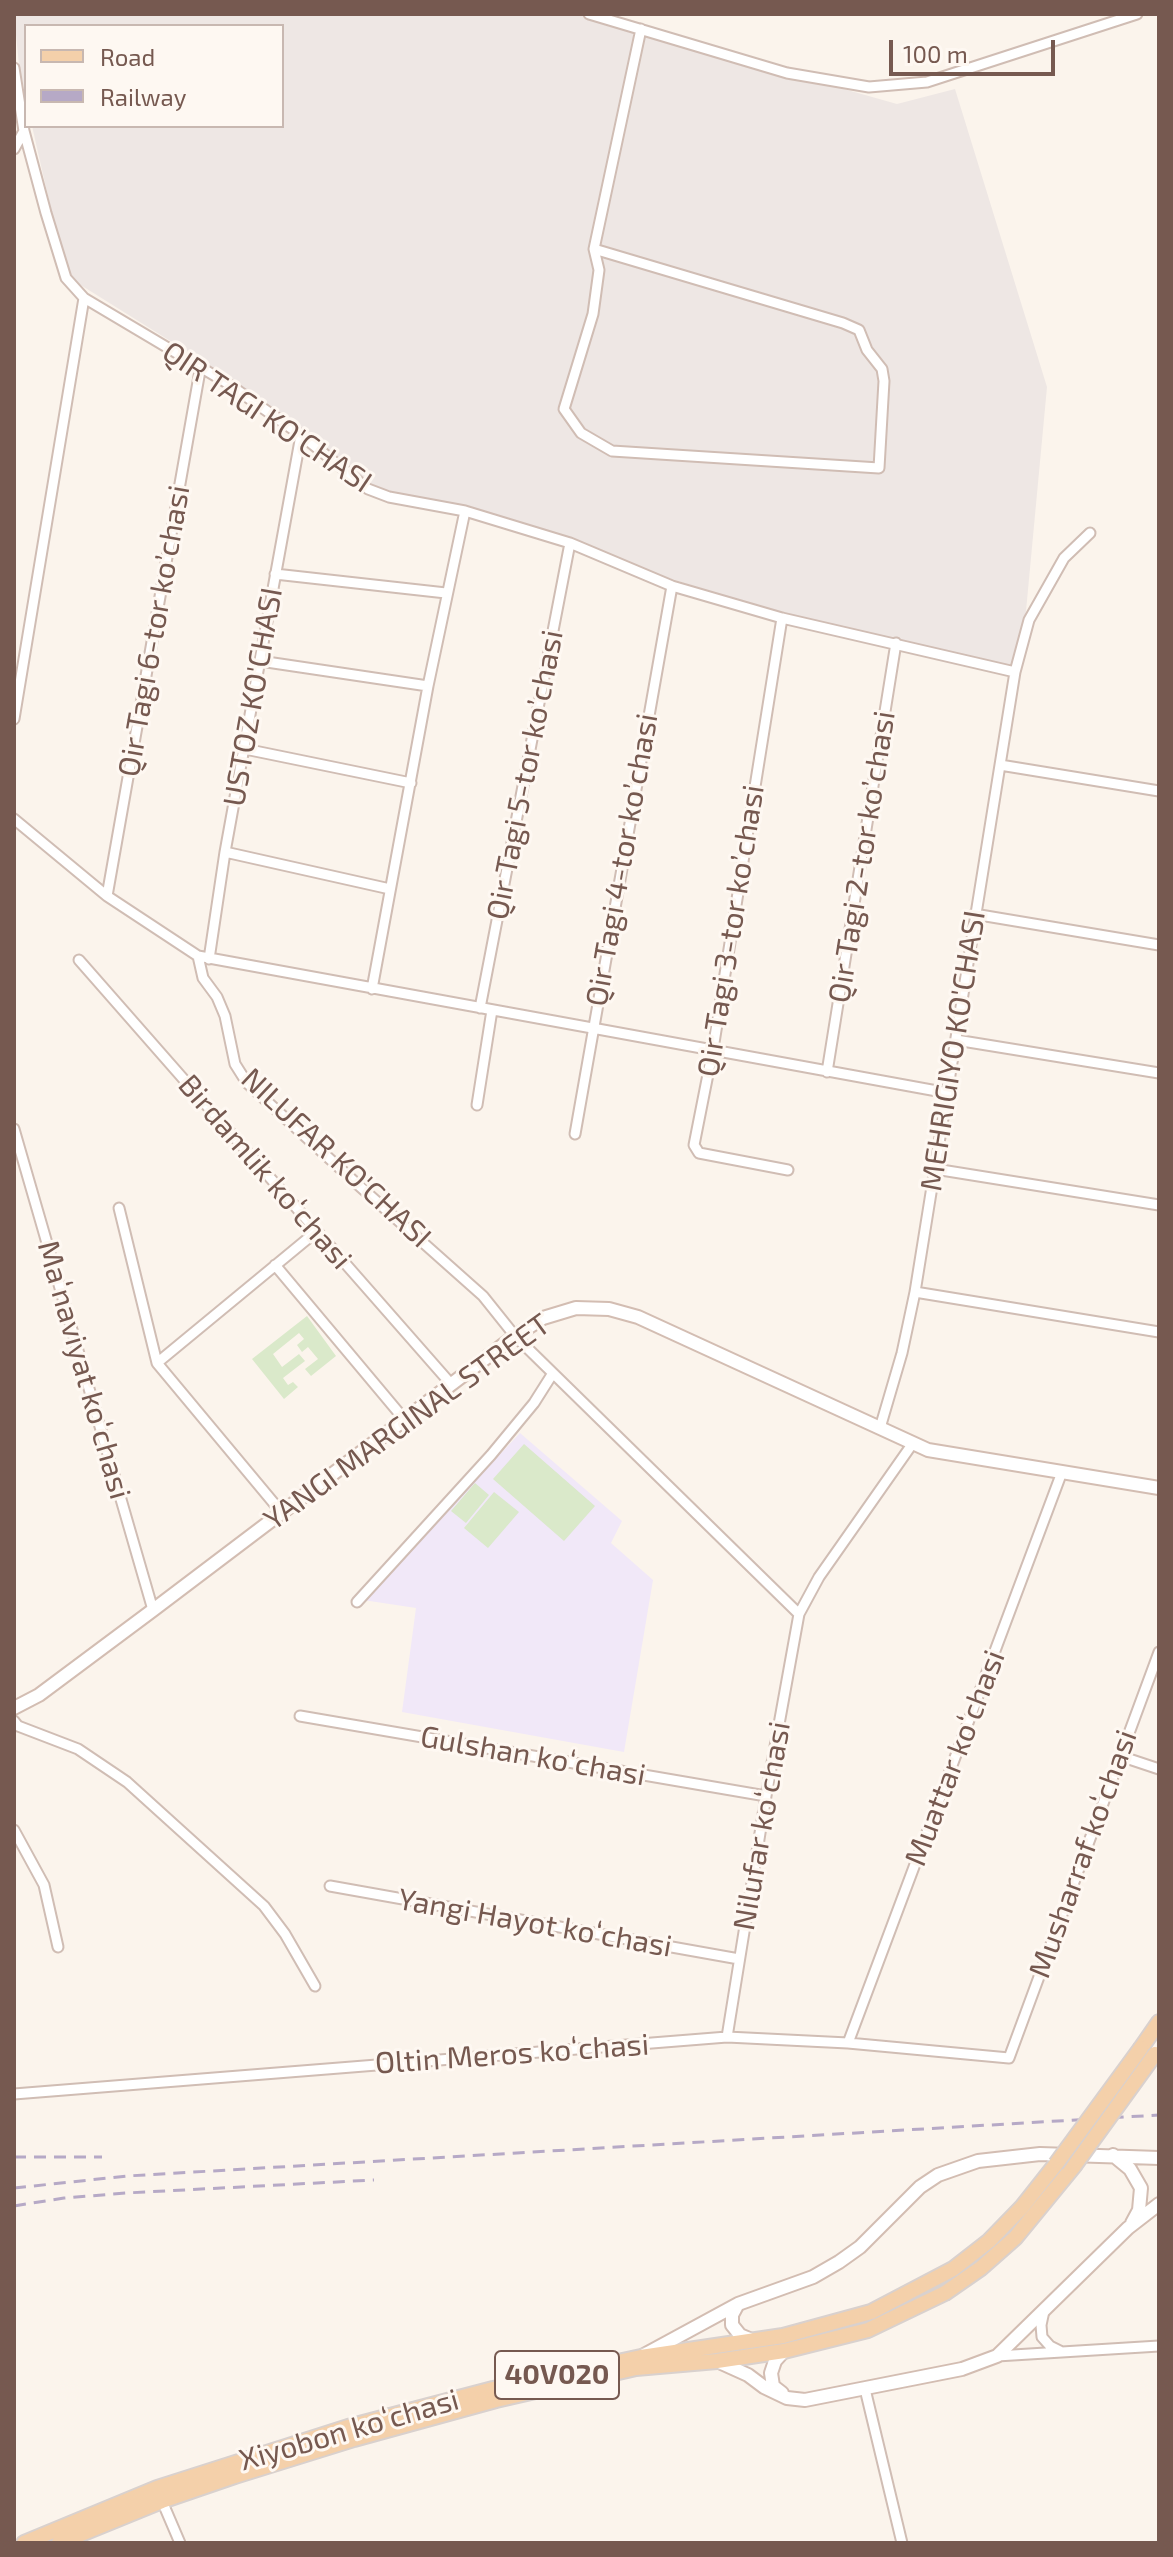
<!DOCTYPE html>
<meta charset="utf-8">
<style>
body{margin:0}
#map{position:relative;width:1173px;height:2557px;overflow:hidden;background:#fbf4ec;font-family:"Exo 2",sans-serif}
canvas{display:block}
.frame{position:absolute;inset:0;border:16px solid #765950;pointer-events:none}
.legend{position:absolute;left:24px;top:24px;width:260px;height:104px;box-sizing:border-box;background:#fef8f2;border:2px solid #c8b8b1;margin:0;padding:10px 14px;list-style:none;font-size:24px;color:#765950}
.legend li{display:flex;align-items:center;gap:16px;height:40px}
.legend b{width:40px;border:2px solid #c8b8b1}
.scale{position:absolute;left:889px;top:40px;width:166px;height:36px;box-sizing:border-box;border:4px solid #765950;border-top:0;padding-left:10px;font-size:24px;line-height:28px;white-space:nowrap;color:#765950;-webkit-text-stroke:6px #fef8f2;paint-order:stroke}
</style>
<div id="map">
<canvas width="1173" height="2557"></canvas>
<div class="frame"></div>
<ul class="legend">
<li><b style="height:10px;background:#f4d0aa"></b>Road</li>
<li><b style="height:10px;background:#b6a9c6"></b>Railway</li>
</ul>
<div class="scale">100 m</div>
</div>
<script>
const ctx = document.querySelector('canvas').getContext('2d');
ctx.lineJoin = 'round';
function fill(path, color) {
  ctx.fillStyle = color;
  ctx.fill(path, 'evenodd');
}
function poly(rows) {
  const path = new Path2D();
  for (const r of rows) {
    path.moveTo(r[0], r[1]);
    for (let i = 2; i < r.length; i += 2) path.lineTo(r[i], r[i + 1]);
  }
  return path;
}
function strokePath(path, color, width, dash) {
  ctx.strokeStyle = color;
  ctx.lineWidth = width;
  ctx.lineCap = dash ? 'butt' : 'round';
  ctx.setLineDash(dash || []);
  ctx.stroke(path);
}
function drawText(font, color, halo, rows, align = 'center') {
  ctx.font = font + ' "Exo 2",sans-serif';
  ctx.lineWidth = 6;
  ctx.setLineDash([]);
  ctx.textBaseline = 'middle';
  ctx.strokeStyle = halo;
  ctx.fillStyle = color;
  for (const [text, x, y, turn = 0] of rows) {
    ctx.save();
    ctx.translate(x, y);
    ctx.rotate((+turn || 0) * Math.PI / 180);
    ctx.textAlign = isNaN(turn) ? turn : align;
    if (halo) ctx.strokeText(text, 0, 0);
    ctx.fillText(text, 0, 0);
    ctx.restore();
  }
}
fill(poly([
 [14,14,577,14,897,104,955,89,1047,387,1026,611,1013,669,779,615,463,509,371,486,228,377,71,279,55,227,32,126,282,126,282,26,26,26,26,98,19,65]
]), '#eee7e4');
fill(poly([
 [520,1433,622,1521,611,1543,653,1580,624,1752,402,1712,416,1608,363,1600]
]), '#f1e8f8');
fill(poly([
 [307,1316,336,1356,311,1376,305,1369,318,1359,308,1347,302,1352,297,1345,304,1339,299,1333,273,1354,282,1367,299,1354,305,1361,283,1378,288,1385,293,1382,298,1387,284,1399,252,1359],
 [524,1444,595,1506,564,1541,493,1479],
 [475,1483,489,1495,466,1523,451,1511],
 [494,1492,519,1512,488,1548,464,1528]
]), '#dae9ca');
const minor = poly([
 [589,14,787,73,869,87,927,82,1137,14],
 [14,68,24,131,46,213,66,278,84,298,227,383,301,435,368,489,389,497,465,511,570,543,672,586,782,618,1015,672],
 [14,149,24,131],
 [594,249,843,323,859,330,867,350,882,369,884,381,879,468,612,451,581,433,564,409,593,314,599,270,594,249,641,29],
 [275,574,446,593],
 [782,618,713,1049,694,1145,699,1153,788,1170],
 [260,661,428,686],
 [14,719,84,298],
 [245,749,411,783],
 [1000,765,1159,791],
 [14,819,107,896,198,956,948,1093],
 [225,852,390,889],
 [107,896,201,365],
 [974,914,1159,945],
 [198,956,203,978,217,997,225,1016,235,1064,247,1083,356,1183,483,1296,515,1336,799,1614],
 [209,959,225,852,301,435],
 [79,960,451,1384],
 [372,989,428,686,465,511],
 [480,1008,570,543],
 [956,1040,1159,1073],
 [827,1072,896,643],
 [477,1105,492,1010],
 [14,1129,153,1610],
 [575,1134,672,586],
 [935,1169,1159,1205],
 [119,1208,157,1363],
 [275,1265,404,1419],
 [915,1292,1159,1332],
 [880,1428,902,1353,915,1292,1015,672,1029,620,1064,558,1090,533],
 [282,1513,157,1363,317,1231],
 [357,1602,491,1455,534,1403,553,1373],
 [300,1716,766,1796],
 [14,1721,18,1726,78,1749,127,1782,264,1906,285,1934,315,1986],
 [1120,1756,1159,1769],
 [14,1830,44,1885,58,1947],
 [330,1886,739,1959],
 [727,2037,766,1796,799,1614,819,1577,913,1443],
 [848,2043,1062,1472],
 [14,2094,727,2037,848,2043,1009,2058,1159,1652],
 [1044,2311,1041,2325,1042,2337,1050,2346,1060,2351],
 [997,2356,1159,2346],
 [865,2389,902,2543],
 [162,2501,180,2543]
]);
const secondary = poly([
 [14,1708,39,1695,153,1610,515,1336,543,1318,576,1308,609,1309,638,1317,928,1450,1159,1488],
 [1113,2155,1130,2169,1141,2188,1139,2210,1132,2223],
 [738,2304,732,2315,732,2325,740,2335,754,2341],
 [644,2355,738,2304,813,2277,839,2262,860,2247,920,2187,938,2175,978,2161,1040,2154,1159,2158],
 [717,2361,748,2375,764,2387,787,2398,805,2400,962,2369,997,2356,1128,2228,1159,2204],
 [782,2393,773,2386,771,2373,775,2361,784,2351]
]);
const primary = poly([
 [1141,2048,1159,2022],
 [24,2543,157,2488,348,2427,493,2389,641,2357,783,2336,871,2312,953,2269,989,2241,1022,2207,1056,2164],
 [59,2543,162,2501,235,2476,354,2439,496,2400,636,2368,717,2361,784,2351,868,2330,945,2293,981,2268,1015,2238,1074,2166]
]);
strokePath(minor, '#d0bdb4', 13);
strokePath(secondary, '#d3bdb2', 16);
strokePath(primary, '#d9d1ce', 18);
strokePath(minor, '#fff', 9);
strokePath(secondary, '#fff', 12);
strokePath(primary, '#f4d0aa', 14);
strokePath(poly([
 [14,2157,102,2157],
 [14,2188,127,2176,1159,2115],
 [14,2206,64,2198,126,2193,374,2180]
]), '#b6a9c6', 3, [12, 8]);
const primaryBridge = poly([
 [1056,2164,1141,2048],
 [1074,2166,1155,2054]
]);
strokePath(primaryBridge, '#d9d1ce', 18, []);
strokePath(primaryBridge, '#f4d0aa', 14);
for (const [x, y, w] of [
 [557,2375,124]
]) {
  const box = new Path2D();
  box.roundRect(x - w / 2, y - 24, w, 48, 6);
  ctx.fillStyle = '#fef8f2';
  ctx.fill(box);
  strokePath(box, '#765950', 2);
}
drawText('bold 28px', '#765950', null, [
 ["40V020",557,2375]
]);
drawText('30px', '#765950', '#fef8f2', [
 ["QIR TAGI KO'CHASI",267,417,34],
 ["Qir Tagi 6-tor koʼchasi",154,631,-80],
 ["USTOZ KO'CHASI",253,697,-80],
 ["Qir Tagi 5-tor koʼchasi",525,775,-79],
 ["Qir Tagi 2-tor koʼchasi",862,857,-81],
 ["Qir Tagi 4-tor koʼchasi",622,860,-80],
 ["Qir Tagi 3-tor koʼchasi",731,931,-81],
 ["MEHRIGIYO KO'CHASI",953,1051,-81],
 ["NILUFAR KO'CHASI",336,1158,43],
 ["Birdamlik koʻchasi",265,1172,49],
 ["Maʻnaviyat koʻchasi",84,1370,74],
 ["YANGI MARGINAL STREET",407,1422,-36],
 ["Gulshan koʻchasi",533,1756,10],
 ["Muattar koʻchasi",955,1758,-69],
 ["Nilufar koʻchasi",762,1826,-80],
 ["Musharraf koʻchasi",1083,1854,-70],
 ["Yangi Hayot koʻchasi",535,1923,10],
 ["Oltin Meros koʻchasi",512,2054,-4],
 ["Xiyobon koʻchasi",349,2430,-16]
]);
</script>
